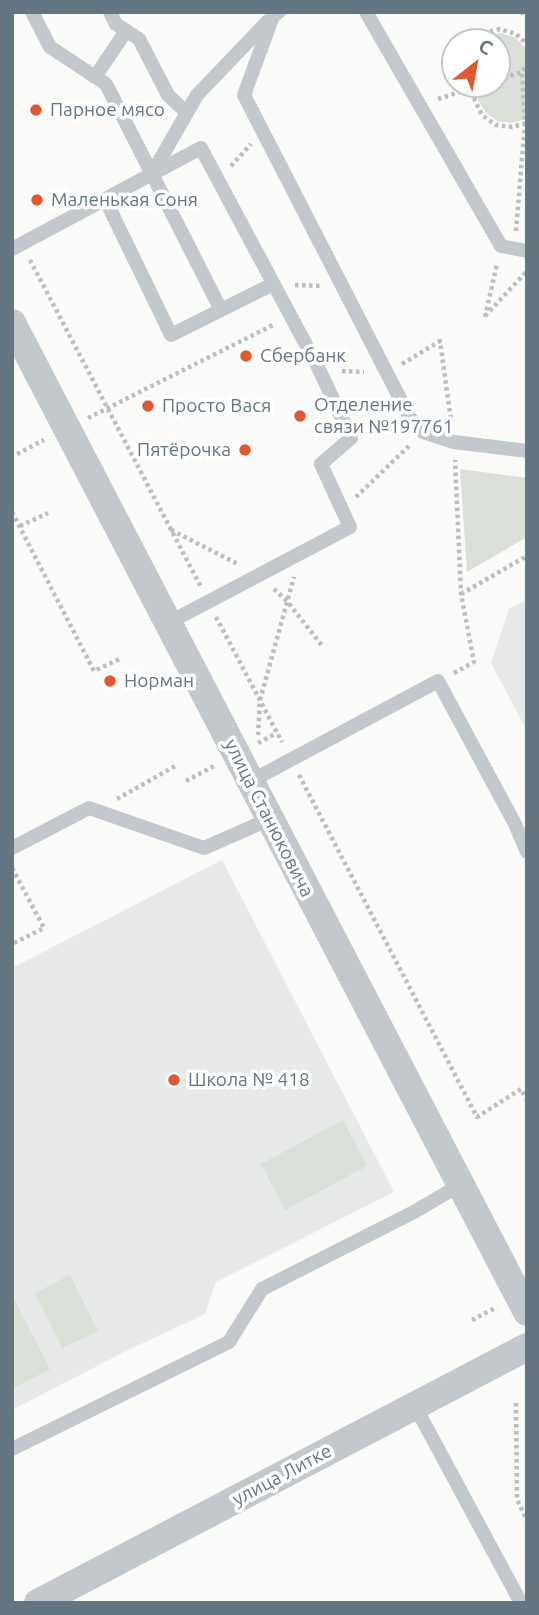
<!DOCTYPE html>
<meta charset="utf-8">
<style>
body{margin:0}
#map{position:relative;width:539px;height:1615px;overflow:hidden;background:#fafaf8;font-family:Ubuntu,sans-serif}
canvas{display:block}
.frame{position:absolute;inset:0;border:14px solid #657683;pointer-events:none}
.north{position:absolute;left:441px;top:28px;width:70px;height:70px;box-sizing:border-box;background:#fff;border:2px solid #c1c8cd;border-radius:50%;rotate:31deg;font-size:19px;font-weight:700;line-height:28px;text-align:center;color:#657683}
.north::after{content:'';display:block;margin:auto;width:24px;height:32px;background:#e4572e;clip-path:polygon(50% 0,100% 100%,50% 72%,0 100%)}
</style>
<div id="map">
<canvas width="539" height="1615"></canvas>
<div class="frame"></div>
<div class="north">С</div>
</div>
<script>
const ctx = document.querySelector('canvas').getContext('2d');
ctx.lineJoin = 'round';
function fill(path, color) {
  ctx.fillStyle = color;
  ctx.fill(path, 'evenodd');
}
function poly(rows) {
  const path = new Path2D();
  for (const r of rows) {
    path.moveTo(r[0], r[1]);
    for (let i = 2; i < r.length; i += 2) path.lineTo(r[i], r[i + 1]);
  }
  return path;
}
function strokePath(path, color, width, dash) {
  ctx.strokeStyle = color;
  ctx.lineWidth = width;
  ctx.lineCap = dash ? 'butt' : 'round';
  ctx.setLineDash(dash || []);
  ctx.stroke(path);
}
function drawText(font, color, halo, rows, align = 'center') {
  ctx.font = font + ' Ubuntu,sans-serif';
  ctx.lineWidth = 7;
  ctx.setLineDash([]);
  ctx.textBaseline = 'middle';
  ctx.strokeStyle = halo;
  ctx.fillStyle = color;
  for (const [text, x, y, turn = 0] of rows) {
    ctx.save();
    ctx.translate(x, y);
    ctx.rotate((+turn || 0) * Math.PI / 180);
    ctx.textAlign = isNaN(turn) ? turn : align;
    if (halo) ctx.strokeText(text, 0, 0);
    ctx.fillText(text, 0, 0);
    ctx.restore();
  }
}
fill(poly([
 [527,599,527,731,491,663,509,609],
 [222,860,394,1192,216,1282,205,1314,126,1351,12,1410,12,968]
]), '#e8e9e9');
fill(poly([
 [500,33,514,37,525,47,527,54,527,119,511,123,497,121,486,113,478,100,477,84,497,84,497,42,478,42,486,36],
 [460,469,527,478,527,537,467,572],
 [343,1120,367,1166,285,1210,261,1164],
 [70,1275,98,1331,62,1348,35,1293],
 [12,1295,50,1369,12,1389]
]), '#dadfd7');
strokePath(poly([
 [521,12,527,15],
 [472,42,484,33,500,29,516,34,527,44],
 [497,80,522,72,527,65],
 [472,84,475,101,482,115,496,125,512,127,526,123],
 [438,99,484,84],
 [231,166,251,144],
 [516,231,525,122,522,72],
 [30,260,201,587],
 [295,285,322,286],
 [485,316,527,271],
 [485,317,497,264],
 [402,364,440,341,451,420],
 [342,371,364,372],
 [88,418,275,324],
 [17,454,44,440],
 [356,497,410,445],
 [12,512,94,671,122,658],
 [20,526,48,513],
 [171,530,238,564],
 [274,589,287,601,323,647],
 [461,594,527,556],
 [216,617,282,742],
 [454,673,474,662,461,594,455,460],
 [258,735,260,700,294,577],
 [258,743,277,733],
 [299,775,477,1117,521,1089,527,1100],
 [186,781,216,765],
 [117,799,177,765],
 [12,868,44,928,12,944],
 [472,1320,497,1307],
 [516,1403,517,1499,527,1521]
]), '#bbbfc2', 4.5, [3.5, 3.5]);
strokePath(poly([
 [32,12,50,47,106,84,152,174,201,148,319,369,351,438,321,464,350,527,168,623],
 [110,12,116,24,139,39,168,95,187,113],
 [279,12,273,16,244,95,410,418,423,432,454,442,527,451],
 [366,12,501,246,527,251],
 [95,77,126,31],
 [152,174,221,310],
 [105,199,171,335,273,284],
 [12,249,152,174,197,95,268,21],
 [251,781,438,681,515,824,527,852],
 [12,848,89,808,204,848,270,819],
 [415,1406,521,1603],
 [12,1449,229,1342,262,1289,414,1212,460,1185]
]), '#c3c8cc', 14);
strokePath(poly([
 [12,323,527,1312],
 [38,1603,527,1347]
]), '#c3c8cc', 28);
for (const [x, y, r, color] of [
 [36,110,7,"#e4572e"],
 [37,200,7,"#e4572e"],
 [246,356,7,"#e4572e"],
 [148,406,7,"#e4572e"],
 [300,416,7,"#e4572e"],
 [245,450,7,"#e4572e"],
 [110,681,7,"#e4572e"],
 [174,1080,7,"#e4572e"]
]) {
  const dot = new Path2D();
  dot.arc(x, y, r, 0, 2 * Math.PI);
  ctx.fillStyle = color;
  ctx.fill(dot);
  strokePath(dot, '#fff', 2.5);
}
drawText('19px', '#657683', '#fff', [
 ["Парное мясо",50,110],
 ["Маленькая Соня",51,200],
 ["Сбербанк",260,356],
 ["Отделение",314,405],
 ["связи №197761",314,427],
 ["Просто Вася",162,406],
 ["Пятёрочка",231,450,"right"],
 ["Норман",124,681],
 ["Школа № 418",188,1080]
], 'left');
drawText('19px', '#657683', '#fff', [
 ["улица Станюковича",269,818,63],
 ["улица Литке",282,1475,-28]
]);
</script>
